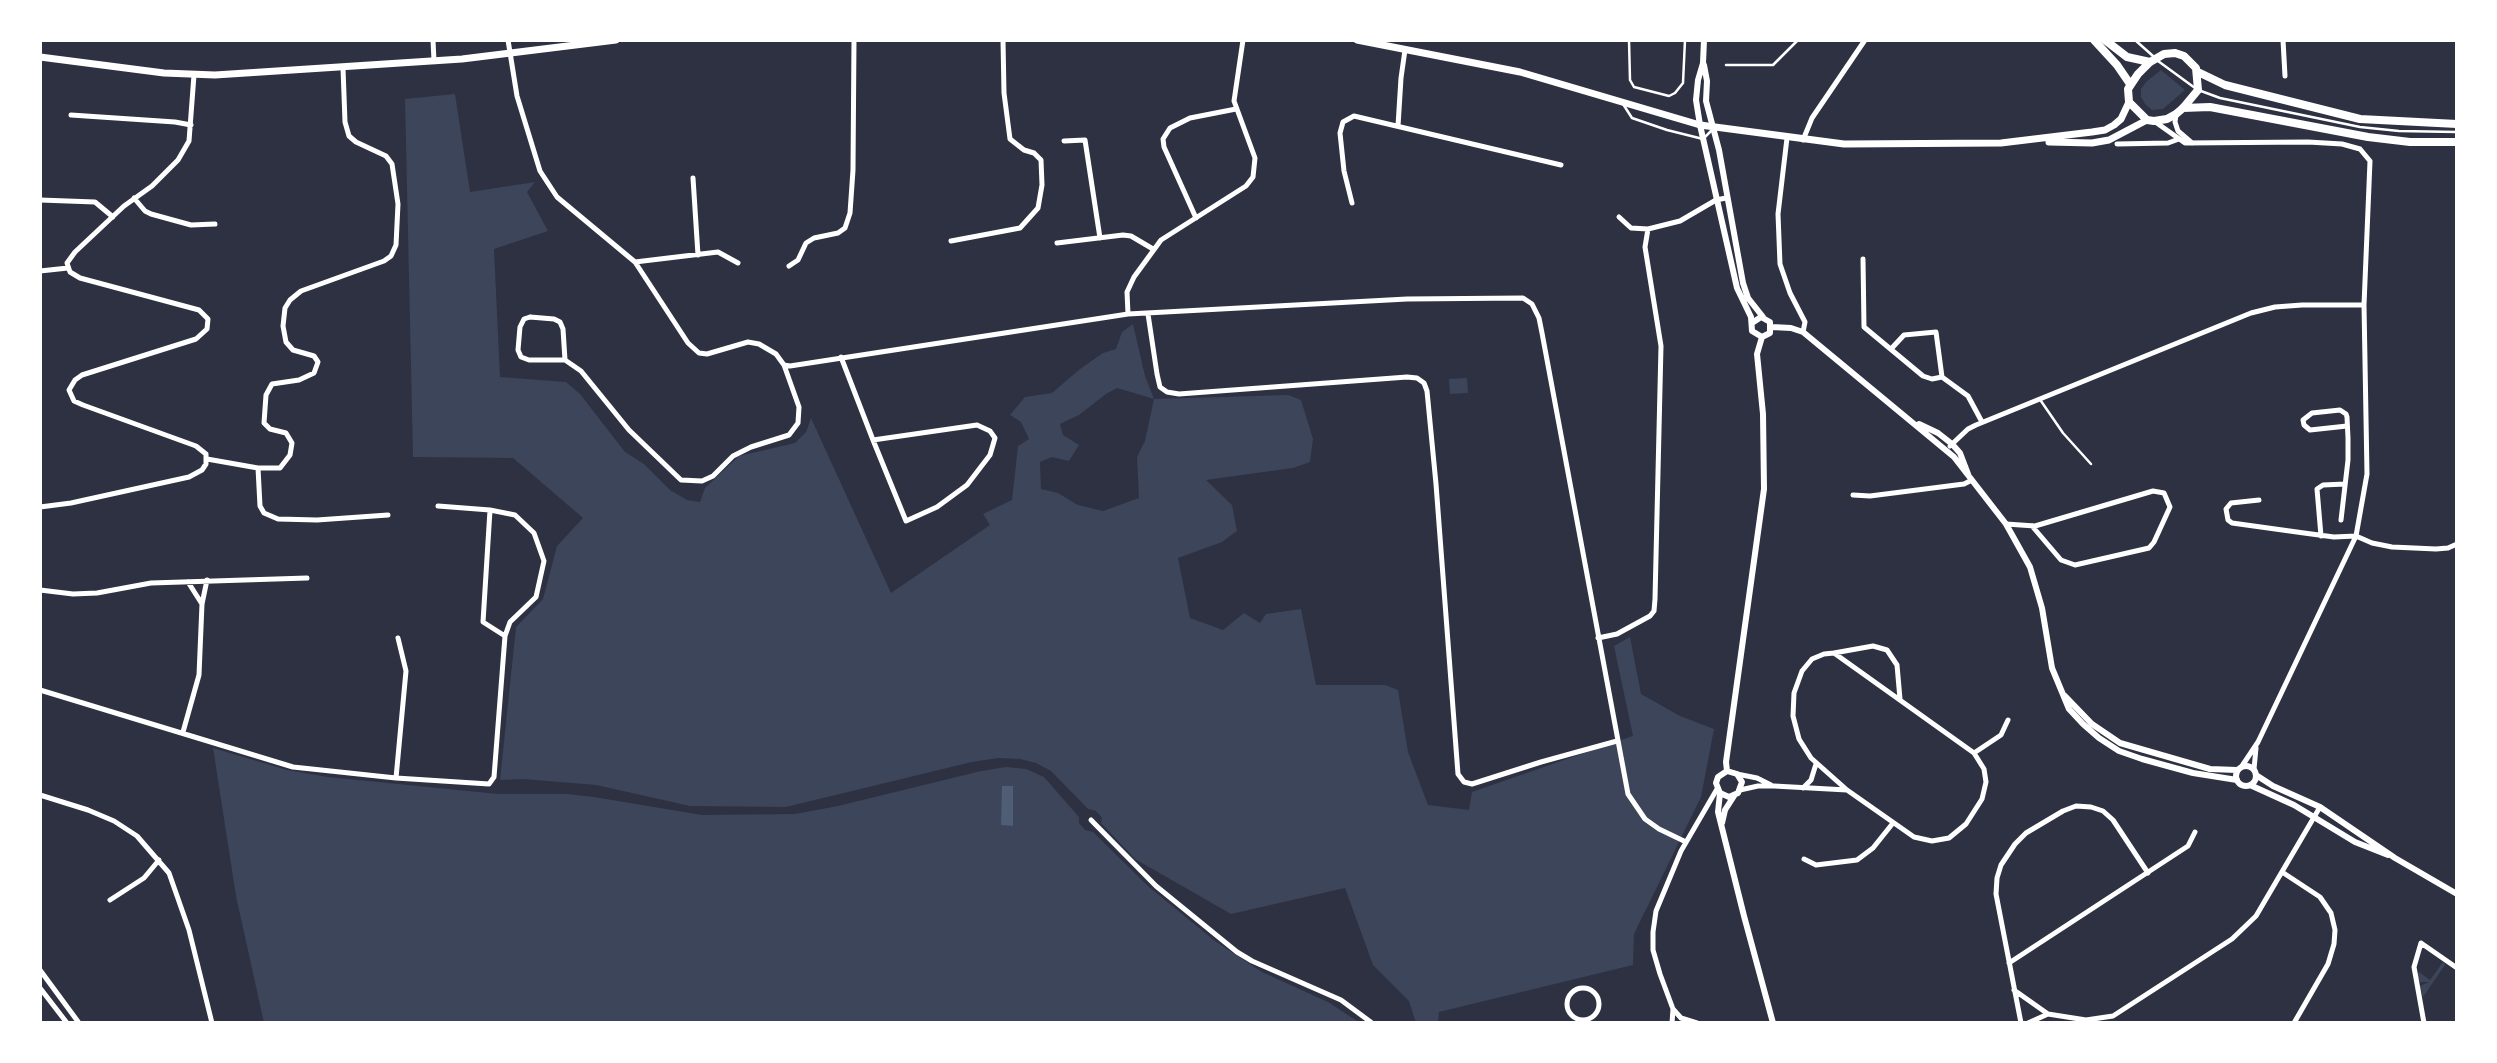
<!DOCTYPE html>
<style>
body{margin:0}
#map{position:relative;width:2497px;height:1063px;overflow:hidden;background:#2d3142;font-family:Commissioner,sans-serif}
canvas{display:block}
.frame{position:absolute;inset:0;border:42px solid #fff;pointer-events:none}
</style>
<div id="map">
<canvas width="2497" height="1063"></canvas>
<div class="frame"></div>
</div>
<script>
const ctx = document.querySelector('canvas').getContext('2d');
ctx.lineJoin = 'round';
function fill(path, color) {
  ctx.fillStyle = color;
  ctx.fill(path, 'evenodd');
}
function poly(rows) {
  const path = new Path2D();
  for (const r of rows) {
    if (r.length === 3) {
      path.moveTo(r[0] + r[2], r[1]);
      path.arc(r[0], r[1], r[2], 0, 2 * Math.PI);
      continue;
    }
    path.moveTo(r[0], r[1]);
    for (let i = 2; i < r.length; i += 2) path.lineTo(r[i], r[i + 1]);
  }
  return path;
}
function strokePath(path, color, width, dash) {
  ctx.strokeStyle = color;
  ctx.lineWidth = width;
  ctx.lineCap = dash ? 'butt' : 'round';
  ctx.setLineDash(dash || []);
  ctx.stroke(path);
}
fill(poly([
 [2161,70,2185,90,2163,109,2152,110,2145,104,2141,97,2141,89,2146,82],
 [455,94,470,192,535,182,527,192,548,231,494,249,500,377,566,382,580,394,625,452,644,464,670,490,687,500,700,502,705,488,739,456,795,443,806,432,811,418,891,593,990,525,983,514,1012,500,1018,446,1029,439,1021,422,1010,415,1025,397,1052,393,1080,369,1103,353,1116,349,1122,332,1133,324,1145,376,1154,399,1288,395,1301,400,1313,439,1310,462,1293,468,1206,480,1232,505,1237,531,1222,542,1178,558,1190,618,1223,630,1244,613,1260,623,1266,614,1301,609,1316,685,1385,685,1398,690,1408,752,1428,805,1469,810,1472,792,1633,736,1614,646,1630,637,1641,694,1680,716,1714,729,1701,797,1634,934,1633,965,1439,1012,1438,1023,1416,1023,1409,1001,1373,965,1345,888,1231,914,1135,859,1101,823,1102,818,1096,811,1088,809,1051,771,1036,763,1020,759,998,758,972,762,786,807,690,806,596,785,523,779,500,780,516,627,543,599,557,546,583,518,513,458,413,457,405,99],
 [1117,388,1154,399,1145,441,1137,457,1139,498,1103,511,1078,505,1058,493,1041,489,1040,462,1052,457,1069,461,1079,445,1063,435,1060,424,1079,415,1106,394],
 [1467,378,1468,393,1450,394,1449,379],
 [213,748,287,770,328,777,498,794,567,794,594,797,702,815,795,814,838,806,981,771,1006,767,1026,769,1044,777,1079,817,1079,823,1085,830,1093,832,1149,887,1215,941,1262,972,1328,1002,1360,1023,264,1023,236,896],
 [2443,962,2445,965,2423,997,2420,986,2429,982,2420,982,2417,974,2419,972,2430,980]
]), '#3c4559');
fill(poly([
 [1002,786,1013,786,1013,826,1001,825]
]), '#4f5d75');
strokePath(poly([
 [1629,40,1630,80,1634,87,1669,96,1675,93,1683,83,1685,40],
 [2135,40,2153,56],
 [2158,61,2195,88],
 [1726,65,1773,65,1798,40],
 [2201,91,2220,98,2360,127,2399,131,2457,132],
 [1623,104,1632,118,1667,130,1703,139,1713,129],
 [2041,401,2063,433,2091,464]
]), '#fff', 2.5);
strokePath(poly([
 [433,40,434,61],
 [508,40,517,96,540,171,557,197,635,262,688,343,699,353,707,354,748,342,759,344,776,354,784,365,790,366,1128,314,1407,299,1523,298,1532,304,1539,318,1542,333,1628,794,1645,819,1659,829,1686,842],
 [2283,40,2285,76],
 [343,68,345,122,349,136,356,142,386,156,392,164,398,204,396,245,391,256,384,261,301,291,290,300,285,308,283,326,286,342,293,350,314,356,318,362,314,373,299,380,272,384,266,395,264,423,270,429,286,433,292,443,290,455,280,468,258,468,260,506,264,513,278,519,317,520,388,515],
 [71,115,175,122,191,125],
 [2176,115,2175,122,2178,131,2192,143],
 [2154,121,2185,143,2308,142,2342,144,2360,149,2370,161,2364,305,2367,474,2356,536,2258,742,2242,766],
 [1398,126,1401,78,1405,50],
 [1787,138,1778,214,1780,264,1790,293,1805,322,1803,332],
 [1803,140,1812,118,1865,40],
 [1064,141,1085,140,1100,238],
 [2117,144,2168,143,2179,139],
 [693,178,698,255],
 [134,198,145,211,151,214,191,225,215,224],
 [40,200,95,202,113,217],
 [1352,203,1344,171,1340,133,1343,122,1354,116,1561,165],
 [1619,217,1631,228,1648,229,1680,221,1716,200,1726,198],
 [1196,218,1164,147,1163,139,1170,128,1190,118,1236,109],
 [951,241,1020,228,1038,208,1042,185,1041,160,1034,153,1024,150,1010,139,1004,93,1003,40],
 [1057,243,1123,235,1131,236,1153,249],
 [1863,259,1864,327,1923,376,1932,379,1942,377],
 [635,262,718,252,738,263],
 [789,266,798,260,806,243,814,238,838,233,845,228,850,213,853,170,854,40],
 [40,271,68,268],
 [1128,314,1127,292,1134,277,1161,240,1246,186,1253,177,1255,158,1234,101,1243,40],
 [1148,314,1157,374,1160,387,1167,392,1179,394,1407,377,1417,378,1424,383,1427,391,1436,484,1458,774,1464,782,1472,784,1541,762,1617,741],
 [530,317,554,319,560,322,563,329,565,360,529,360,521,357,518,350,520,327,524,319,530,317],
 [1891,349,1904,335,1936,332,1942,377,1968,396,1982,422],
 [841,357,873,440,906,521,937,507,967,485,990,455,995,438,990,431,977,425,873,440],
 [565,360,581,371,629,430,681,480,702,481,713,476,733,456,751,447,789,435,798,423,799,407,784,365],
 [1950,446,1968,429,1976,425,2251,313,2275,307,2302,305,2364,305],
 [207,459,258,468],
 [1853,495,1870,496,1964,484,1972,480],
 [2259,500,2231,503,2226,509,2228,520,2232,523,2304,533,2334,537,2356,536,2372,543,2392,547,2436,549,2448,548,2457,544],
 [40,507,71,503,189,477,202,470,206,464,206,454,196,446,83,405,74,401,69,390,75,380,82,375,196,339,207,329,208,319,199,310,80,278,70,272,67,263,75,252,124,206,152,186,178,160,189,141,194,75],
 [490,510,483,622,505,636],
 [2341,520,2348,460,2348,438,2347,417,2346,414,2340,410,2312,413,2303,420,2304,425,2310,430,2347,426],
 [2006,524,2035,526,2153,491,2164,493,2170,507,2154,542,2149,548,2075,565,2061,560,2032,526],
 [2321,536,2317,489,2323,485,2345,484],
 [188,582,202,604],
 [40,590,73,594,97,593,151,583,307,578],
 [1598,638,1617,634,1650,616,1654,611,1655,599,1661,346,1645,247,1648,229],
 [1834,653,1873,646,1887,650,1897,665,1900,699],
 [40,690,293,767,396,778,489,784,494,777,505,636,510,622,536,597,544,561,534,533,515,515,490,510,438,506],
 [183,732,199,675,202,604,207,580],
 [1974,753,2001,735,2008,720],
 [2254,769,2256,748],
 [1737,774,1757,778,1771,785],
 [396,778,406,671,398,638],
 [1803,788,1811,780,1816,764],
 [1740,790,1758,786,1774,786,1847,790,1914,837,1932,841,1949,838,1966,824,1982,799,1986,782,1984,769,1974,753,1834,653,1824,654,1812,659,1802,671,1794,693,1793,716,1799,739,1811,758,1847,790],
 [40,795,88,810,114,821,137,836,169,873,189,930,212,1023],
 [1091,820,1156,886,1237,952,1252,961,1341,1000,1372,1023],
 [1804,859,1816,865,1857,860,1873,848,1893,823],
 [2282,872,2320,897,2331,913,2335,930,2334,944,2328,964,2294,1023],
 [110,900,144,878,159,860],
 [2009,963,2188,846,2195,832],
 [40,970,79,1023],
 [40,988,67,1023],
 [1583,1004,16],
 [2014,990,2048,1014],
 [1672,1023,1673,1009],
 [1697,1023,1681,1018,1673,1009,1660,974,1653,950,1653,932,1656,911,1681,851,1717,789],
 [2021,1023,1996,894,1997,878,2001,865,2015,844,2026,833,2063,811,2076,806,2091,807,2103,811,2113,820,2148,873],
 [2028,1023,2048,1014,2086,1020,2113,1016,2232,939,2256,916,2320,807],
 [2424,1023,2414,967,2421,943,2457,968]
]), '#fff', 5);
strokePath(poly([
 [1704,40,1703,63,1698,80,1696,100,1700,125,1737,288,1751,317,1752,331,1762,337],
 [1704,65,1707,81,1706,101,1719,150,1743,283,1748,298,1763,317],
 [1752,323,1761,317,1770,322,1770,333,1762,337],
 [1772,327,1791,328,1803,332,1954,457,2006,524,2030,567,2042,608,2052,668,2069,709,2083,724,2099,738,2119,751,2142,759,2193,773,2237,780],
 [1919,424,1938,433,1952,444,1960,453,1968,474],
 [2065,696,2092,724,2120,743,2210,769,2237,770],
 [2246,776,10],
 [1727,771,1726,762,1764,489,1763,414,1757,354,1762,337],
 [2256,775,2273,786,2320,807,2395,858,2457,894],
 [2250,785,2294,805,2355,842,2388,855],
 [1720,793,1729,797,1738,793,1742,782,1737,774,1727,771,1718,777,1716,783,1720,793,1718,812,1744,916,1773,1023],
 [1722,823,1725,810,1734,796]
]), '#fff', 6);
strokePath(poly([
 [1357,40,1520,72,1700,125,1844,144,2001,143,2092,132,2105,130,2114,125,2121,119,2129,102],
 [40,57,164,73,215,75,462,59,616,40],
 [2049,142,2092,143,2109,140,2147,120]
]), '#fff', 7);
strokePath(poly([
 [2094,40,2117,65,2130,84],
 [2105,40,2127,57,2150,62],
 [2175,53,2184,56,2196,68,2198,90,2183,108,2176,114,2167,119,2154,121,2147,120,2129,102,2128,89,2138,74,2150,62,2164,54,2175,53],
 [2198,72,2225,85,2360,119,2457,124],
 [2183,108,2210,107,2368,137,2410,142,2457,142]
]), '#fff', 8);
</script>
